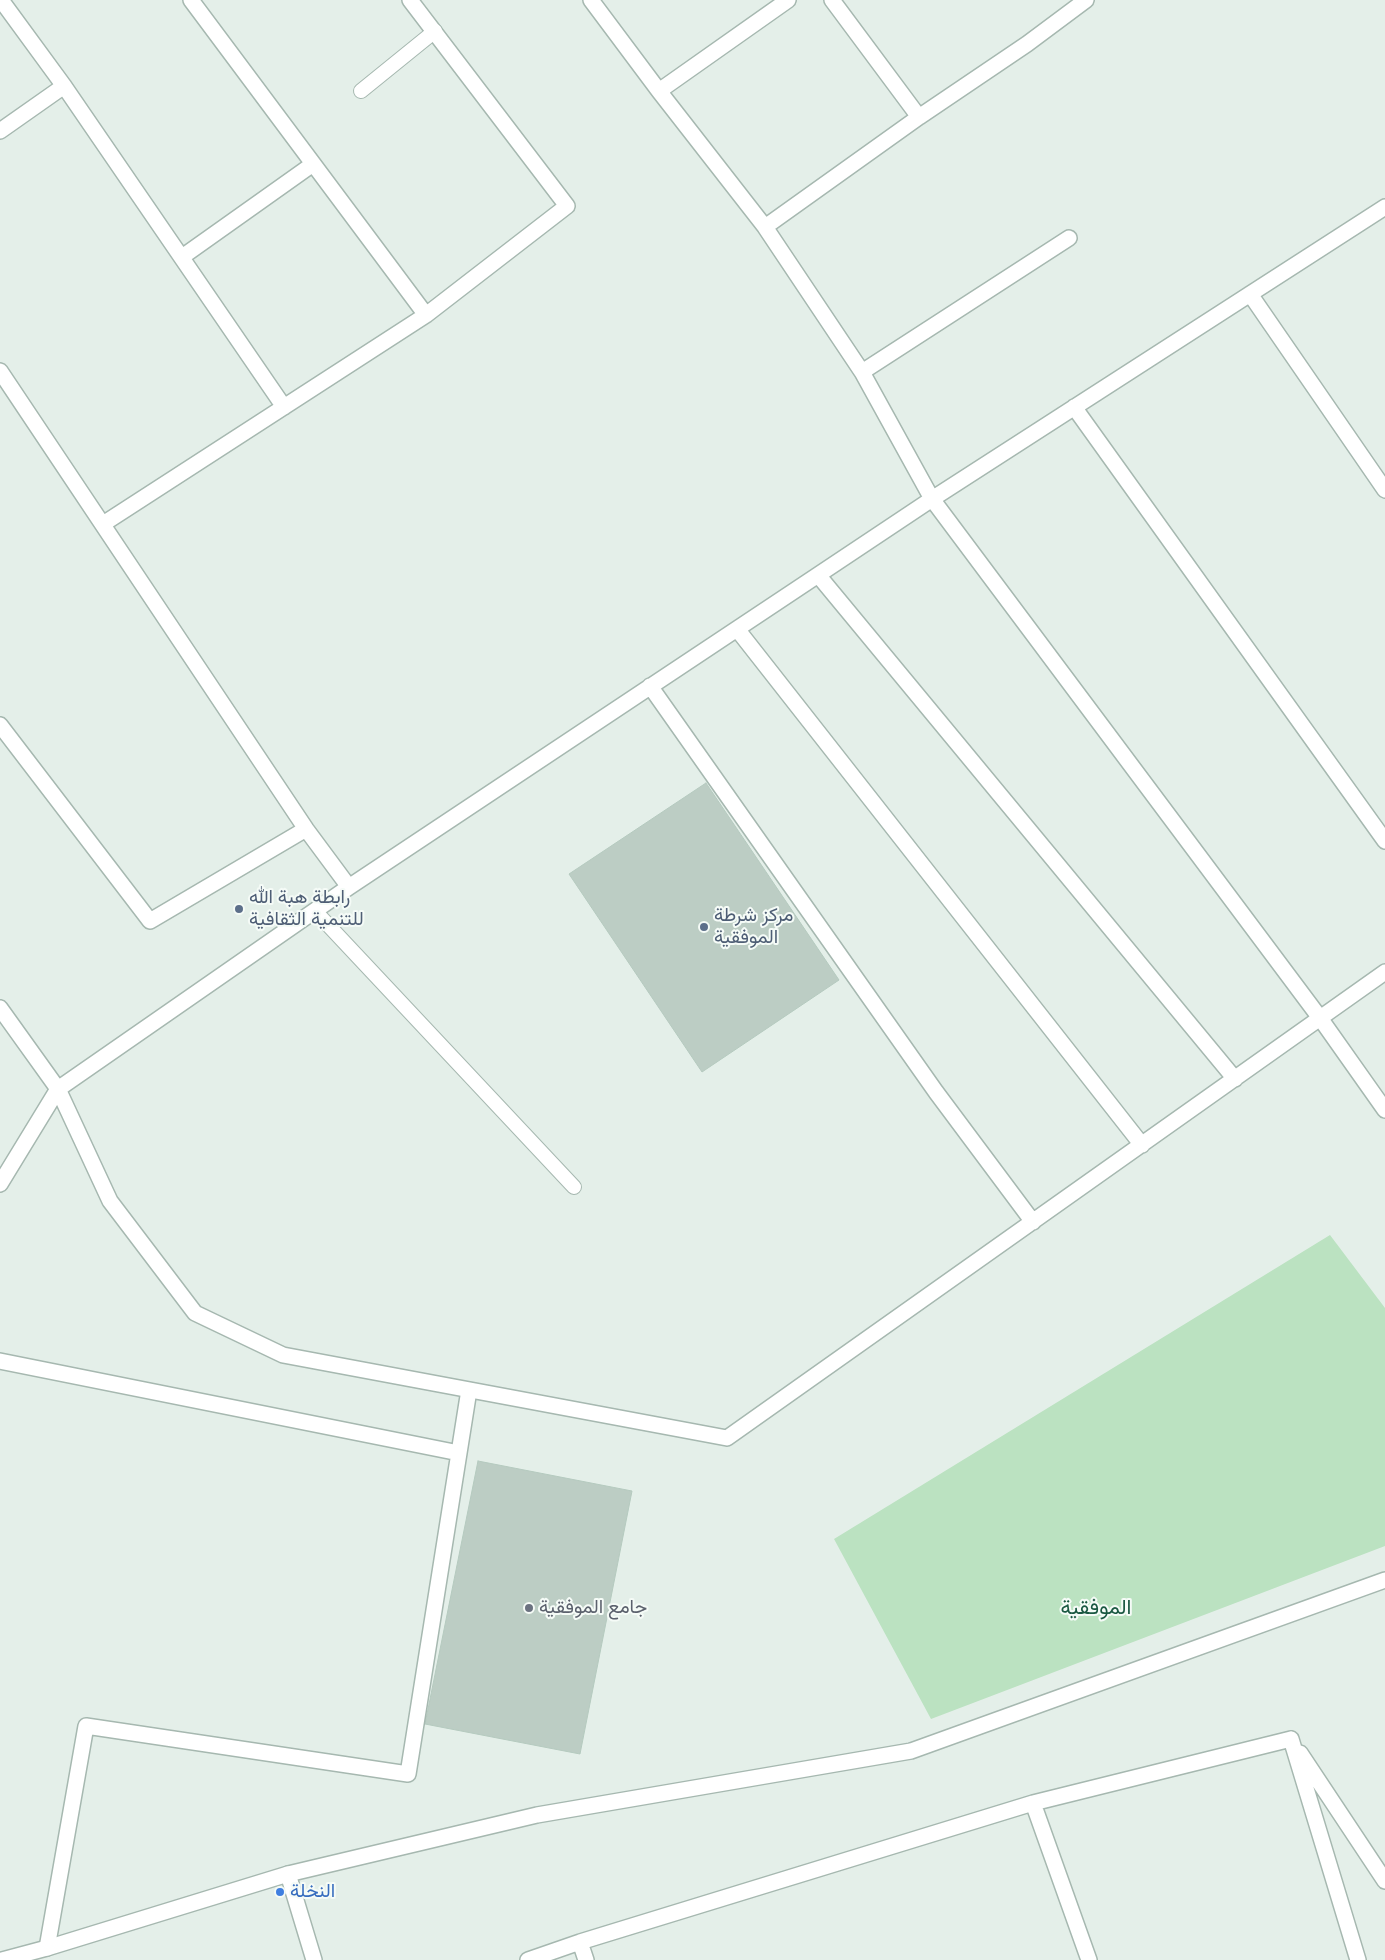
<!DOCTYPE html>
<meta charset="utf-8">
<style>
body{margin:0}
canvas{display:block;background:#e4efe9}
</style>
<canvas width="1385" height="1960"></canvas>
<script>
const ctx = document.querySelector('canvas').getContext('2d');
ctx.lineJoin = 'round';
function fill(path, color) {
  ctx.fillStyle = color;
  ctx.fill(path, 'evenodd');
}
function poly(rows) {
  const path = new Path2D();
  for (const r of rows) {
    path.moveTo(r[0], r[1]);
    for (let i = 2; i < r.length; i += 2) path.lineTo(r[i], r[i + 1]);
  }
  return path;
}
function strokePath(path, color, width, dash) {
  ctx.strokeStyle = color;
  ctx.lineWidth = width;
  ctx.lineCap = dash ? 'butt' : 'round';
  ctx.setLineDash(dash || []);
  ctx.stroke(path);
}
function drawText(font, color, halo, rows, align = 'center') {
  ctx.font = font + ' "Space Grotesk",Vazirmatn,sans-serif';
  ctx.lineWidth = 4;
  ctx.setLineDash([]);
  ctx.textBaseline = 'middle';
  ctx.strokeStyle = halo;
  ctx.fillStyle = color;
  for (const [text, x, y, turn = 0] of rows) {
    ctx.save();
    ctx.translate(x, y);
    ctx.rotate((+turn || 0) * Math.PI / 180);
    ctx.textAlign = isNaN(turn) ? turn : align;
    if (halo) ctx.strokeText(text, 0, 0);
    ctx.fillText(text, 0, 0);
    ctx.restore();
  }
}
fill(poly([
 [1330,1235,1385,1308,1385,1546,931,1719,834,1539]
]), '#bbe2c1');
const building = poly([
 [706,783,839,980,702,1072,569,874,706,783],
 [478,1461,632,1491,580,1754,425,1724,478,1461]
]);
fill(building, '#bccdc4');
strokePath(building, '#b5cabf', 1);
const service = poly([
 [361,91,435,31],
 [315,911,574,1187]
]);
const minor = poly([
 [1,0,64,86,284,407],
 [191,0,426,315],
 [591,0,659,91,765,227,862,372,932,499,1320,1018,1385,1110],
 [832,0,919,117],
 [659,91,788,0],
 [0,131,64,86],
 [765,227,919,117,1027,44,1086,0],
 [182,257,313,164],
 [1250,294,1385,490],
 [0,371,306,829,349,887],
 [862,372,1069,238],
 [1074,407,1385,841],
 [103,524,426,315,567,206,410,0],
 [818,575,1235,1079],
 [737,629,1142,1145],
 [650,686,936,1092,1033,1222],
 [0,725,150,921,306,829],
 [0,1008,58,1089,110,1201,195,1313,283,1355,727,1438,1385,972],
 [0,1184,58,1089,349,887,818,575,932,499,1385,207],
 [0,1361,459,1453],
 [1291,1739,1358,1960],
 [1300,1753,1385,1881],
 [1033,1803,1089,1960],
 [288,1874,314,1960],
 [580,1942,586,1960],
 [47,1948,86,1726,408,1774,469,1390],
 [528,1960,580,1942,1033,1803,1291,1739]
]);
const tertiary = poly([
 [2,1960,47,1948,288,1874,537,1815,911,1751,1385,1580]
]);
strokePath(service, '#a6b8b0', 16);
strokePath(minor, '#a6b8b0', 18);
strokePath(tertiary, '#a6b8b0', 18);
strokePath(service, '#fff', 14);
strokePath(minor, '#fff', 15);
strokePath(tertiary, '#fff', 15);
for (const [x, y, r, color] of [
 [239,909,5,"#5c6f8a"],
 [704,927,5,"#5c6f8a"],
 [529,1608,5,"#6b7280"],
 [280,1892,5,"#3f7fe0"]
]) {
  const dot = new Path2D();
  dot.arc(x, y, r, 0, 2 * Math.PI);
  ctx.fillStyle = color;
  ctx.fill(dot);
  strokePath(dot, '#f5fbf7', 2);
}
drawText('19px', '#4e5e75', '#f5fbf7', [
 ["رابطة هبة الله",249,898],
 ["للتنمية الثقافية",249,920],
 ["مركز شرطة",714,916],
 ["الموفقية",714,938]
], 'left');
drawText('19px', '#5b616d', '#f5fbf7', [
 ["جامع الموفقية",539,1608]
], 'left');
drawText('19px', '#366cbe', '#f5fbf7', [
 ["النخلة",290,1892]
], 'left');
drawText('21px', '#1a5842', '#f5fbf7', [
 ["الموفقية",1096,1608]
]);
</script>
